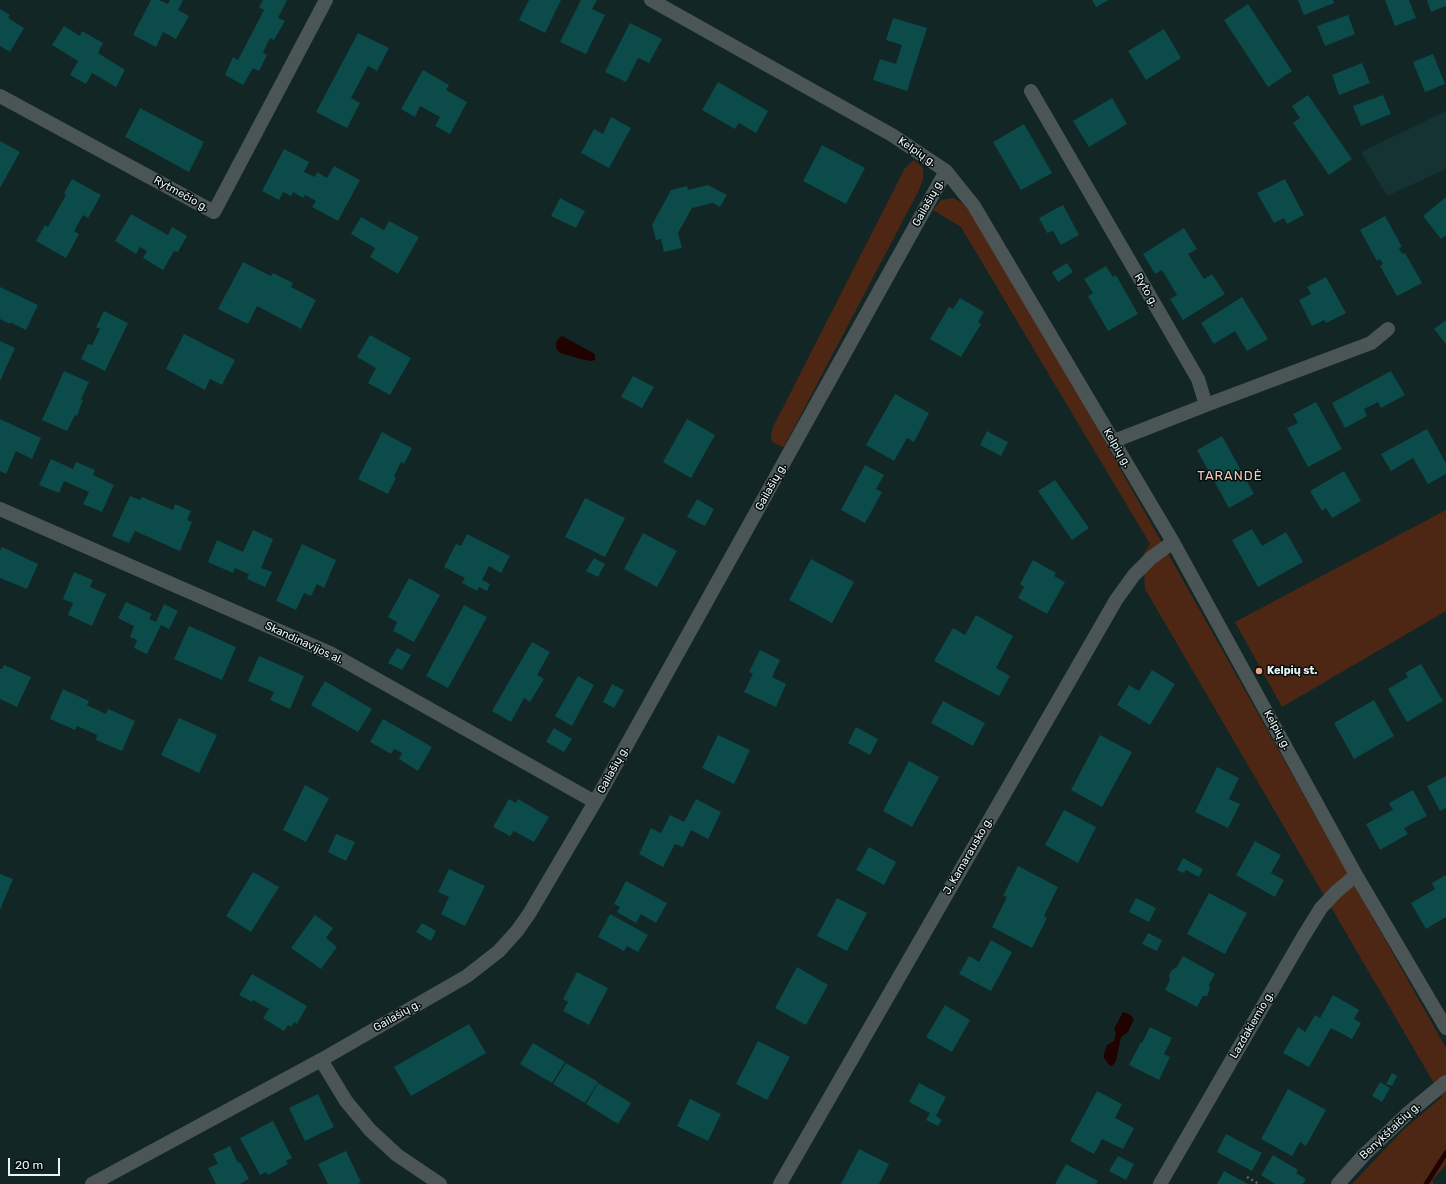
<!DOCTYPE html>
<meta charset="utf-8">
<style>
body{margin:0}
#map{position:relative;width:1446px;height:1184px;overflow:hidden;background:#122625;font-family:Rubik,sans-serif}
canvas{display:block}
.scale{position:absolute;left:8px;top:1158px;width:52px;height:18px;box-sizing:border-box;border:2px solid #e9f5f5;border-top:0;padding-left:5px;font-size:12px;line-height:14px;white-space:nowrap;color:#e9f5f5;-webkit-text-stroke:3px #050d0d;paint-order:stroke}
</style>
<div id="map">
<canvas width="1446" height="1184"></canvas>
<div class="scale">20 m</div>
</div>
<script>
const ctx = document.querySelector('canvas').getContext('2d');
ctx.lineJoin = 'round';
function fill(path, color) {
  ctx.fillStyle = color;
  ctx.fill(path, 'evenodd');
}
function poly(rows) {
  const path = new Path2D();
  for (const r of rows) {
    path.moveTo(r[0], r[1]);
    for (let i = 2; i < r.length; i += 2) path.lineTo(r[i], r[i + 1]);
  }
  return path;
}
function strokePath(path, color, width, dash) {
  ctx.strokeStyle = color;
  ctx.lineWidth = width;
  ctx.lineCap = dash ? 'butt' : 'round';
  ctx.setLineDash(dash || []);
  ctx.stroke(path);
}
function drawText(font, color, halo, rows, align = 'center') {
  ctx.font = font + ' Rubik,sans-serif';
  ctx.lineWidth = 3;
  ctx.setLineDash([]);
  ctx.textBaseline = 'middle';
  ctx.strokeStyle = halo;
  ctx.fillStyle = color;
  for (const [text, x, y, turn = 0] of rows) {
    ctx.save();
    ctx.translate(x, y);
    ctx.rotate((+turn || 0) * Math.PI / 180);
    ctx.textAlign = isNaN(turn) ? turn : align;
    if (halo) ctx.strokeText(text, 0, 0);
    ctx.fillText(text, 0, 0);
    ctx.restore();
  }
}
fill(poly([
 [1446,111,1446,169,1387,196,1361,152]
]), '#153333');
fill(poly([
 [914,160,923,168,923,179,919,190,784,447,778,445,772,442,771,436,773,427,905,168],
 [953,198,961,202,970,212,1076,390,1446,1048,1446,1165,1432,1180,1434,1184,1352,1184,1403,1130,1442,1097,1145,589,1143,555,1150,544,961,227,933,210,941,200],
 [1446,510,1446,611,1282,707,1235,622]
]), '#4d2714');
fill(poly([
 [562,336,595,354,595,360,591,361,581,359,560,353,556,348,556,343,558,339],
 [1123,1012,1129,1014,1134,1019,1128,1032,1121,1037,1116,1061,1112,1066,1109,1065,1104,1058,1104,1054,1107,1045,1114,1041,1116,1033,1114,1029]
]), '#200300');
strokePath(poly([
 [1426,1184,1446,1153]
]), '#200300', 5);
fill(poly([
 [151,0,159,0,168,4,170,0,183,0,178,10,189,16,176,39,163,32,156,47,133,35],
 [263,0,287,0,278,18,285,21,274,40,270,38,263,53,267,55,259,71,253,68,243,85,225,75,233,57,238,60,264,10,259,7],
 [529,0,561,0,545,33,519,20],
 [581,0,597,0,592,9,605,15,586,54,560,42],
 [1092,0,1109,0,1096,7],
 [1298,0,1333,0,1334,3,1304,15],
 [1385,0,1409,0,1416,18,1395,26],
 [1427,0,1446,0,1446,6,1431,12],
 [1248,4,1292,71,1268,87,1224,20],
 [0,9,10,15,8,18,24,28,10,52,0,46],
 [1348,15,1355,34,1325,46,1317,26],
 [893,18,927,28,907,91,873,80,880,59,896,64,902,45,886,40],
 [630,23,662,39,649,63,638,58,626,82,605,72],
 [64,26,80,36,82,31,103,43,98,53,125,70,116,87,92,73,86,84,70,75,78,61,52,45],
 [1164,29,1181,58,1146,80,1128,51],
 [358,33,389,48,377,71,368,66,351,98,360,103,347,128,316,112],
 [1433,54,1445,84,1425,92,1413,62],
 [1362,63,1370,83,1339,95,1332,75],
 [423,70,449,85,446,90,467,102,450,134,435,126,440,117,420,106,415,117,401,109],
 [718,82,768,111,756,133,739,123,735,129,702,110],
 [1308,95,1352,159,1329,175,1293,123,1300,118,1292,106],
 [1383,95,1391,114,1361,126,1353,106],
 [1112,98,1127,124,1089,147,1073,121],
 [140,108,204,142,189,172,125,137],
 [611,117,631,128,609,168,581,153,594,129,603,134],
 [1024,124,1052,173,1021,190,993,142],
 [0,141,20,152,0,188],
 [822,145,865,168,846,204,803,181],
 [284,149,309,162,304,172,315,177,317,172,327,178,334,166,360,180,338,221,312,207,316,201,305,195,303,198,293,192,291,196,283,192,279,200,262,191],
 [72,179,101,195,88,218,83,215,74,231,79,234,66,258,36,241,45,225,48,227,66,195,64,193],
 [1285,179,1304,215,1287,224,1284,218,1274,223,1257,193],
 [708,185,727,195,720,207,713,203,692,208,678,233,682,248,664,252,661,239,656,240,652,225,671,190,687,186,688,190],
 [1446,197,1446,235,1441,239,1423,216],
 [560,198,585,211,576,228,551,216],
 [1063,205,1079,235,1061,245,1053,231,1047,233,1039,218],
 [131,214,168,235,172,227,187,236,178,252,174,251,163,270,143,258,147,251,140,247,136,254,115,241],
 [1385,216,1402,247,1399,248,1402,254,1405,253,1422,283,1397,296,1380,266,1383,264,1380,259,1377,261,1360,230],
 [361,217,384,230,389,221,419,237,398,274,370,257,375,248,351,234],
 [1184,228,1197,249,1188,254,1204,279,1212,274,1225,294,1183,320,1170,299,1177,295,1162,270,1155,274,1143,254],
 [243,262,271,276,273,273,293,283,291,287,316,300,301,329,257,306,248,324,218,309],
 [1067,263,1073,272,1058,282,1052,272],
 [1106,266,1113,277,1116,275,1138,314,1108,331,1088,296,1093,293,1084,279],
 [1326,277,1346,313,1326,323,1324,320,1312,326,1299,300,1311,294,1307,287],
 [0,287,38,305,26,330,10,322,10,324,0,319],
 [1242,297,1268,339,1247,351,1235,331,1214,344,1201,323],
 [960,298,984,312,978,322,981,324,961,357,930,339,949,307,953,309],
 [104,311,128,323,105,371,81,359,88,344,92,345,100,329,96,327],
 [1446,320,1446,344,1434,329],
 [184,334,235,360,222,385,210,379,205,390,166,369],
 [370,335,411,358,390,395,368,383,376,368,357,357],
 [0,341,15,348,0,381],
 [64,371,89,382,81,399,83,400,77,416,75,415,67,431,42,420],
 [1391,371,1405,395,1381,408,1378,402,1364,409,1367,416,1345,428,1332,403],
 [633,376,654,387,642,408,621,397],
 [895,394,929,413,914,442,907,438,894,461,866,445],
 [1316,402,1342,449,1308,467,1287,428,1298,423,1293,414],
 [0,419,41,438,32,459,16,451,6,474,0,471],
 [687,419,715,435,691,478,663,462],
 [1427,429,1446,463,1446,474,1428,484,1413,458,1391,471,1381,454],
 [987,431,1008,442,1001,456,980,445],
 [382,432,412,448,404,464,401,462,394,476,396,478,388,494,358,479],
 [1222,436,1254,494,1229,508,1197,450],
 [51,459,73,469,76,462,95,470,93,475,114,485,102,512,83,504,89,492,64,481,59,493,39,485],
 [865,465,884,475,876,489,882,492,865,523,841,510],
 [1344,471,1361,501,1332,518,1326,508,1322,511,1310,491],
 [1055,480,1089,528,1072,540,1038,491],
 [130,496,140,500,142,497,173,510,175,504,191,511,187,520,192,522,180,551,135,531,129,543,112,536],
 [585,498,625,518,605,557,565,537],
 [697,499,714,509,705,526,687,517],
 [1252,529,1262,546,1286,532,1303,562,1258,587,1232,540],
 [253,530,273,539,261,568,272,572,265,587,247,579,249,574,235,568,233,573,208,562,217,540,243,552],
 [643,533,677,551,657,587,624,569],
 [467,534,510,556,501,573,489,566,482,580,490,584,487,591,479,587,477,591,462,583,465,578,444,567,456,544,461,546],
 [302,544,336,560,324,588,317,584,311,596,304,593,296,610,276,601],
 [2,547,38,564,27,589,0,578,0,551],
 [594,558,605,564,598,577,586,571],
 [811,559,854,582,832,623,789,600],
 [1033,560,1056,573,1054,576,1065,582,1047,614,1018,598,1024,587,1020,584],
 [74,572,93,580,90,587,106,594,92,626,68,615,73,603,63,599],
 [409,578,440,595,414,642,393,631,397,622,388,617],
 [126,602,152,614,149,619,156,622,164,604,178,611,169,629,161,625,147,654,134,648,137,640,130,637,134,626,118,618],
 [464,605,487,617,448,688,426,676],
 [976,615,1013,636,996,668,1010,676,999,696,934,661,953,628,965,635],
 [189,626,236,647,222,680,174,659],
 [532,642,550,652,537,675,544,679,530,702,524,698,511,722,492,711],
 [397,648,411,655,402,670,388,663],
 [760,650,780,660,772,677,786,684,776,707,744,692,753,674,749,672],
 [259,656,304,676,290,709,270,700,274,692,248,681],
 [1421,664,1443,701,1407,722,1388,689,1408,677,1405,673],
 [4,665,31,677,17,707,0,699,0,669,2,669],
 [1152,670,1175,684,1150,725,1117,705,1129,685,1139,691],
 [578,676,594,685,572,726,555,716],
 [325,681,372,709,358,732,311,705],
 [612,684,624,690,614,708,603,702],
 [63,689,89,701,87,705,106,714,108,709,135,721,122,751,96,740,97,735,77,726,75,730,50,719],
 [1374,700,1394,736,1354,759,1334,723],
 [943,701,985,723,973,746,931,723],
 [179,718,217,735,199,773,161,755],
 [383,719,432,747,418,771,399,759,402,753,394,749,391,754,370,742],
 [856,727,878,739,870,755,848,743],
 [554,728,572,739,564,752,546,742],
 [718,735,750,750,734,784,702,768],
 [1100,735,1132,752,1102,807,1071,790],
 [909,761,939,777,912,827,883,811],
 [1217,767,1239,778,1229,799,1240,804,1228,828,1195,812],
 [1446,776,1446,808,1440,811,1427,786],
 [305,785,329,798,306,842,283,830],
 [1413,790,1427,816,1404,828,1408,834,1380,850,1366,824,1393,810,1389,803],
 [509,799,516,803,518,799,549,817,534,842,514,831,510,836,493,827],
 [696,799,721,812,708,839,691,830,683,847,675,844,663,867,639,854,651,828,661,833,670,815,684,822],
 [1064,810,1096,827,1078,863,1045,845],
 [336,834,355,842,346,861,328,852],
 [1255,841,1281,855,1271,873,1284,880,1275,897,1236,875],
 [869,847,896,862,884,885,856,870],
 [1183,858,1203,869,1199,877,1186,870,1184,873,1177,870],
 [1018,866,1058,887,1044,916,1047,918,1032,948,992,927,1007,897,1003,896],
 [449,869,485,886,465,926,441,914,449,897,438,892],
 [253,872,279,887,251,932,226,916],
 [0,874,13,879,0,910],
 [1446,875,1446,917,1426,929,1411,903,1435,889,1432,883],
 [626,881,667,903,656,923,641,914,636,923,617,912,620,907,614,904],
 [1209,893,1247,913,1225,954,1187,934],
 [837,898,867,913,847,951,817,936],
 [1136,898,1156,908,1149,922,1129,912],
 [610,914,648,935,638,952,627,946,624,951,598,937],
 [315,915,333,928,326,938,337,947,321,969,291,948],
 [422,923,436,931,431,941,416,932],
 [1148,933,1162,940,1157,951,1142,944],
 [991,940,1012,952,991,991,959,974,969,956,979,962],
 [1183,956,1215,974,1209,985,1210,989,1207,996,1203,996,1197,1007,1165,990,1170,980,1169,975,1172,970,1177,967],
 [797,967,828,985,806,1025,775,1008],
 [577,972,608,988,589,1025,563,1011,568,1002,563,999],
 [252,974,307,1006,297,1024,294,1022,291,1027,288,1025,284,1031,263,1018,269,1009,253,1000,252,1002,239,995],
 [1333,995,1359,1010,1354,1019,1361,1023,1352,1039,1331,1028,1309,1067,1283,1053,1298,1027,1305,1032,1315,1015,1320,1018],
 [945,1005,970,1020,952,1052,926,1037],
 [469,1024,486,1053,411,1096,394,1067],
 [1150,1027,1172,1038,1164,1054,1170,1057,1159,1080,1129,1065,1141,1042,1142,1043],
 [758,1041,790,1057,767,1100,736,1084],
 [533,1043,565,1062,552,1083,520,1064],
 [566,1063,598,1082,585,1103,553,1084],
 [1392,1073,1397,1076,1392,1086,1386,1084],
 [1380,1082,1390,1088,1382,1102,1372,1096],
 [598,1083,631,1103,618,1124,586,1104],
 [919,1083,946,1097,936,1116,942,1120,938,1126,926,1120,930,1113,909,1102],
 [1288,1089,1326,1110,1306,1146,1300,1142,1292,1156,1261,1139],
 [1097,1091,1122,1104,1115,1118,1134,1128,1123,1149,1102,1139,1094,1154,1070,1141],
 [318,1094,334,1127,305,1141,289,1108],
 [690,1099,721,1114,708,1141,677,1126],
 [273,1121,292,1158,286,1161,288,1164,268,1175,266,1172,260,1175,240,1138],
 [1226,1134,1262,1153,1252,1171,1217,1152],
 [230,1146,238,1163,240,1162,249,1179,240,1184,216,1184,208,1168,218,1164,213,1154],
 [859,1149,889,1164,879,1184,841,1184],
 [346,1151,361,1182,358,1184,328,1184,318,1164],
 [1273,1155,1298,1170,1296,1173,1306,1179,1303,1184,1275,1184,1261,1175],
 [1118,1156,1134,1164,1126,1180,1109,1171],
 [1066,1164,1098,1181,1096,1184,1055,1184],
 [1224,1171,1248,1184,1217,1184]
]), '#0b4b4a');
strokePath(poly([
 [1247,1177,1259,1184]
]), '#556766', 2.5, [2, 3]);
strokePath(poly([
 [651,0,892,135,946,171,974,206,1173,542,1356,875,1446,1028],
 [1031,91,1198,379,1206,405,1114,441],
 [0,96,214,212,326,0],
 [1206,405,1371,343,1388,329],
 [0,509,332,654,595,802],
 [321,1060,346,1101,370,1130,397,1155,440,1184],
 [92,1184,321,1060,467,976,499,951,517,931,529,914,595,802,946,171],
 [780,1184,1116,600,1134,575,1151,558,1173,542],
 [1160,1184,1303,937,1321,908,1336,892,1356,875],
 [1338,1184,1364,1155,1407,1114,1446,1082]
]), '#4c5555', 14);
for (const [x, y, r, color] of [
 [1259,671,4,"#f1a17c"]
]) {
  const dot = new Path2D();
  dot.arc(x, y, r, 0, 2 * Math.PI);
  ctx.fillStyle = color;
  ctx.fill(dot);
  strokePath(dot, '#050d0d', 1.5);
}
drawText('11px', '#e9f5f5', '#050d0d', [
 ["Kelpių g.",917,152,34],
 ["Rytmečio g.",181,194,29],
 ["Gailašių g.",928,203,-61],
 ["Ryto g.",1146,290,60],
 ["Kelpių g.",1117,448,59],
 ["Gailašių g.",771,487,-61],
 ["Skandinavijos al.",304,643,25],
 ["Kelpių g.",1277,730,61],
 ["Gailašių g.",613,770,-61],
 ["J. Kamarausko g.",968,856,-60],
 ["Gailašių g.",397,1016,-30],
 ["Lazdakiemio g.",1252,1025,-60],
 ["Benykštaičių g.",1390,1131,-43]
]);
drawText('bold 11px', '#e9f5f5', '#050d0d', [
 ["Kelpių st.",1267,671]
], 'left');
ctx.letterSpacing = '1px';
drawText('13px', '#f8cab5', '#050d0d', [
 ["TARANDĖ",1230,476]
]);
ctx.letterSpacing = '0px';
</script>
